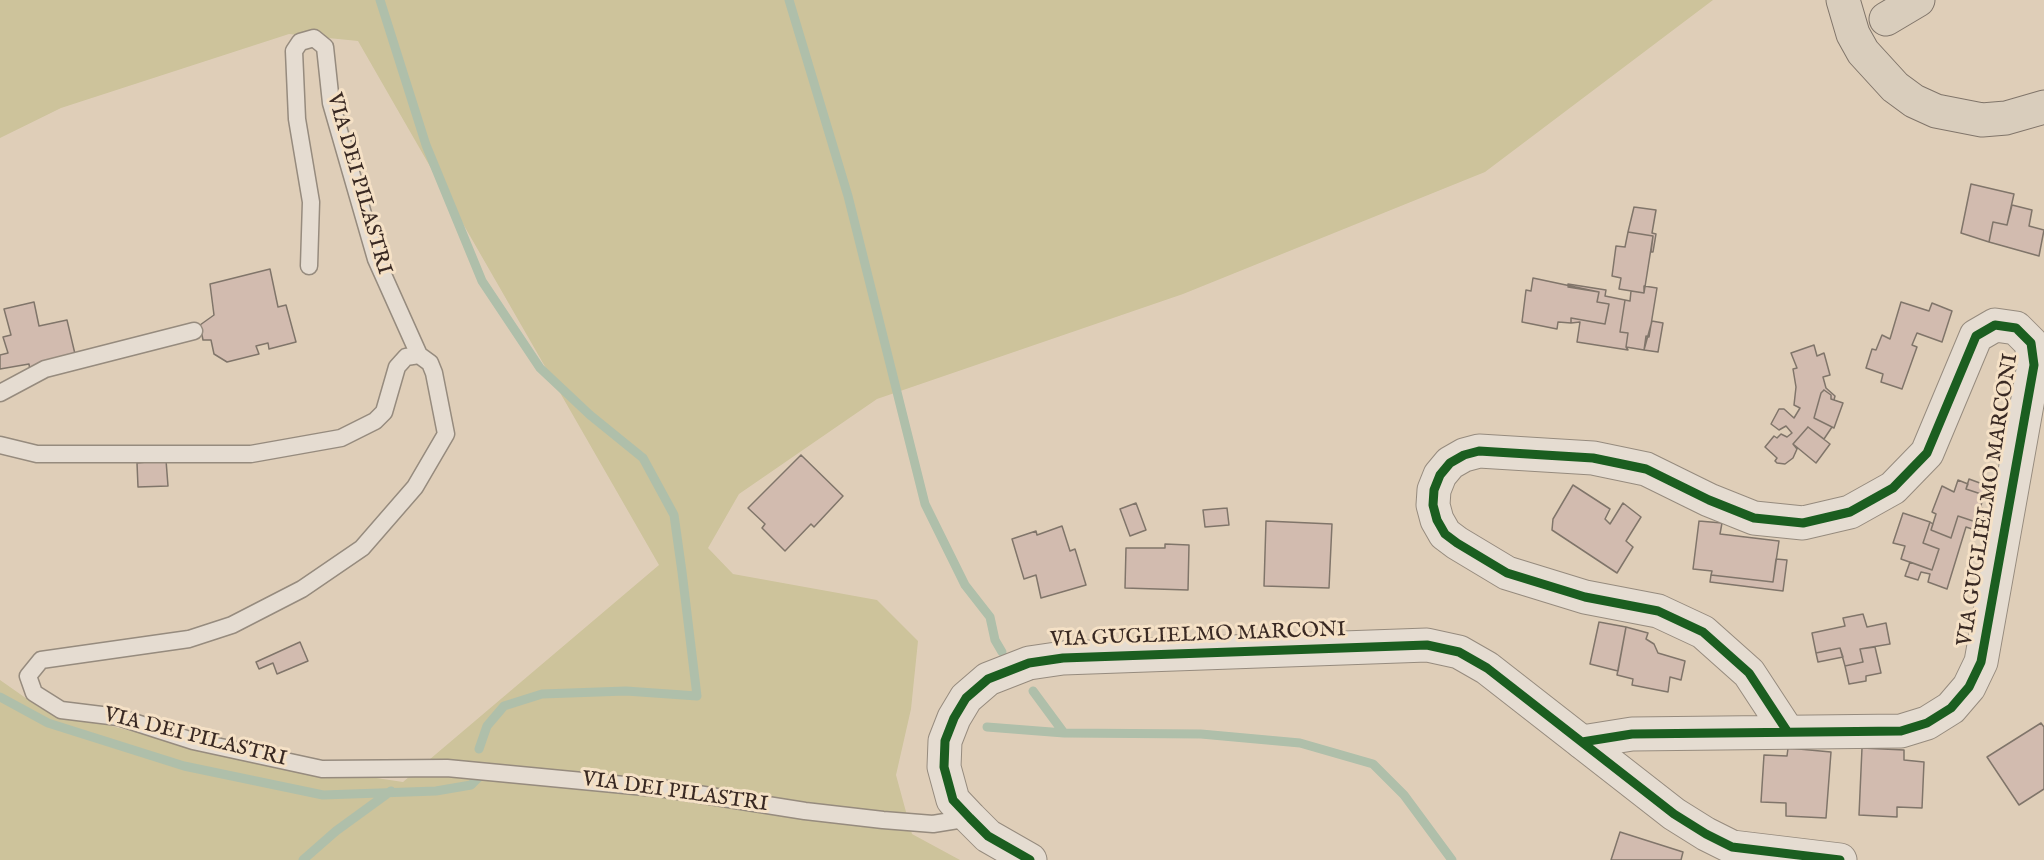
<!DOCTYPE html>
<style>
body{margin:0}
canvas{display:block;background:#dfceb8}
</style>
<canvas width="2044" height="860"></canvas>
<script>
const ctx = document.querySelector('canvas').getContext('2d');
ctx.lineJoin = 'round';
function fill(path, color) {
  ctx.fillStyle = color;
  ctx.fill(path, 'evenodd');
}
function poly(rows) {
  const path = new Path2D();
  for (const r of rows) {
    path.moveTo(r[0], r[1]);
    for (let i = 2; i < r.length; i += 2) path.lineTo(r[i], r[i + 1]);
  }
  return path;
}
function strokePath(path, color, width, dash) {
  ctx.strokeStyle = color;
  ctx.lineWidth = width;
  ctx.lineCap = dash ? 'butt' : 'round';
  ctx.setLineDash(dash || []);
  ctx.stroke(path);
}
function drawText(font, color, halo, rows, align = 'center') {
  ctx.font = font + ' "IM FELL English",serif';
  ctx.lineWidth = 6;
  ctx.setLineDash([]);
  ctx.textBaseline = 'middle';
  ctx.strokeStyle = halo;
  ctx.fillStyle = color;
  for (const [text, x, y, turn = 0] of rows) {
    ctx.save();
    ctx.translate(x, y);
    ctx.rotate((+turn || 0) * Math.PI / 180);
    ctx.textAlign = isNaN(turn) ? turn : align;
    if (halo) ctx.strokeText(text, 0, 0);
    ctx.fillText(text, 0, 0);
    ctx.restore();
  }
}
fill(poly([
 [0,0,1713,0,1485,172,1183,294,877,399,739,494,708,548,733,574,877,600,918,641,911,709,896,775,912,834,960,860,0,860,0,680,40,708,230,756,403,782,659,565,358,41,289,34,61,108,0,138]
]), '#cdc39b');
strokePath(poly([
 [380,0,426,145,482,281,540,368,590,415,643,458,674,515,682,572,697,696,626,691,542,694,504,706,487,726,479,749],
 [789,0,848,196,925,504,965,585,990,617,995,640,1002,652],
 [1033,691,1064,733],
 [0,697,48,723,184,766,323,795,436,791,471,785,479,777],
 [987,727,1064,733,1201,734,1300,743,1373,764,1404,795,1452,860],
 [303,860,336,831,391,791]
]), '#afbfaa', 9);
const building = poly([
 [1971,184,2014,194,2007,225,1993,222,1989,242,1961,233,1971,184],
 [2012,205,2032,210,2029,226,2044,230,2039,256,1989,242,1993,222,2007,225,2012,205],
 [1634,207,1656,210,1652,233,1656,234,1653,252,1651,252,1653,236,1628,232,1634,207],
 [1628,232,1653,236,1644,293,1619,289,1621,278,1612,276,1616,246,1625,247,1628,232],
 [270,269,278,307,286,305,296,342,269,349,268,343,256,346,259,354,227,362,214,354,211,340,203,340,200,325,214,315,210,284,270,269],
 [1533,278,1599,292,1597,302,1609,304,1605,324,1571,318,1571,323,1558,322,1557,329,1522,322,1526,290,1531,291,1533,278],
 [1568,284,1606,290,1605,296,1625,300,1620,332,1628,333,1626,347,1628,350,1577,342,1580,322,1571,323,1571,318,1605,324,1609,304,1597,302,1599,292,1568,287,1568,284],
 [1644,286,1657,288,1649,337,1646,336,1644,350,1626,347,1628,333,1620,332,1625,300,1630,301,1631,291,1644,293,1644,286],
 [34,302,39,326,67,320,75,354,30,371,29,364,0,369,0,355,8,353,3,337,11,335,4,309,34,302],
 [1901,302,1929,311,1932,303,1952,311,1942,342,1917,333,1912,345,1917,347,1902,389,1881,382,1883,374,1866,368,1872,349,1876,350,1882,335,1890,339,1901,302],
 [1652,321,1663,323,1658,352,1644,350,1652,321],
 [1814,345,1817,356,1824,353,1830,375,1823,377,1826,388,1835,396,1834,400,1831,399,1831,395,1824,390,1821,393,1814,418,1832,427,1824,439,1808,427,1793,444,1797,449,1793,458,1785,464,1777,463,1775,461,1777,458,1765,447,1774,436,1777,438,1781,434,1787,437,1792,433,1786,426,1779,430,1771,424,1779,409,1784,409,1794,418,1800,408,1794,405,1796,387,1793,369,1797,368,1791,353,1814,345],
 [1824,390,1831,395,1831,399,1843,403,1834,428,1814,418,1821,393,1824,390],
 [1808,427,1830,444,1816,463,1793,444,1808,427],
 [801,455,843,496,814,527,811,524,785,551,762,528,765,524,748,508,801,455],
 [166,460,168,486,138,487,137,463,166,460],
 [1969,479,1988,486,1984,495,1966,489,1969,479],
 [1958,480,1968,484,1966,489,1984,495,1976,522,1958,516,1951,538,1931,530,1936,514,1932,512,1942,486,1954,492,1958,480],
 [1573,485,1610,509,1605,519,1610,524,1623,503,1641,517,1626,541,1633,547,1617,573,1552,530,1553,519,1573,485],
 [1136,503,1146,530,1130,536,1120,509,1136,503],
 [1980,507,1986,510,1978,531,1966,527,1947,589,1928,582,1930,574,1921,572,1918,580,1905,576,1910,562,1932,570,1939,549,1923,543,1930,522,1933,524,1931,530,1951,538,1958,516,1976,522,1980,507],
 [1227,508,1229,525,1205,527,1203,510,1227,508],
 [1903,513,1930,522,1923,543,1939,549,1932,570,1901,559,1905,546,1893,543,1903,513],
 [1266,521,1332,524,1329,588,1264,586,1266,521],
 [1699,521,1722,523,1720,534,1779,541,1773,582,1711,575,1712,571,1693,569,1699,521],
 [1062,526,1070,551,1075,549,1086,585,1041,598,1036,575,1024,579,1012,539,1036,531,1037,535,1062,526],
 [1165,544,1189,545,1188,590,1125,588,1126,548,1165,548,1165,544],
 [1776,559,1787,560,1783,591,1710,582,1711,575,1773,582,1776,559],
 [1863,614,1867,627,1886,623,1890,644,1860,649,1863,662,1845,666,1840,648,1816,653,1812,633,1845,626,1843,618,1863,614],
 [1599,622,1626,627,1618,671,1590,664,1599,622],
 [1626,627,1648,633,1646,639,1654,644,1658,653,1685,661,1681,680,1670,677,1668,692,1632,685,1633,679,1617,675,1626,627],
 [300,642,308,661,277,674,273,663,259,669,256,662,300,642],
 [1875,647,1881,673,1866,676,1866,681,1849,684,1845,666,1863,662,1860,649,1875,647],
 [1840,648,1843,657,1818,662,1816,653,1840,648],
 [2041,723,2044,727,2044,789,2019,805,1987,757,2041,723],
 [1788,748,1831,752,1826,818,1786,816,1786,803,1761,802,1764,755,1787,756,1788,748],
 [1862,748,1904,750,1904,760,1924,762,1922,808,1897,807,1897,817,1859,815,1862,748],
 [1620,832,1683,852,1681,860,1611,860,1620,832]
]);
fill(building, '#d2bbaf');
strokePath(building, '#80756a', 1.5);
const service = poly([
 [309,266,311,202,297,119,294,51,300,42,314,38,325,47,331,103,376,259,419,355],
 [0,393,45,369,194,331],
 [0,445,37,454,251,454,341,438,375,421,384,412,397,367,406,357,419,355,430,363,434,373,446,434,415,487,362,548,302,589,232,625,189,639,41,660,28,676,34,693,61,710,118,717,193,741,322,769,447,768,666,789,805,811,883,820,933,824,970,818]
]);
const minor = poly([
 [1582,742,1632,734,1901,731,1927,723,1951,708,1969,687,1981,662,2034,365,2031,343,2016,328,1995,325,1976,336,1927,453,1893,488,1850,512,1803,523,1754,518,1709,500,1646,469,1593,458,1479,451,1464,455,1450,463,1440,475,1434,490,1433,505,1437,520,1445,534,1457,543,1507,573,1585,597,1658,611,1703,632,1749,673,1787,731]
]);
const tertiary = poly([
 [1030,860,988,836,970,818,953,800,944,767,945,741,954,718,966,698,988,679,1029,663,1063,658,1427,645,1459,652,1487,668,1674,814,1706,834,1732,847,1840,860]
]);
const trunk = poly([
 [1843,0,1853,34,1863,52,1895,87,1914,101,1936,111,1982,120,2006,118,2044,107],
 [1886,19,1918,0]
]);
strokePath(service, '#968b7e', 19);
strokePath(minor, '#968b7e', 35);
strokePath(tertiary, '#968b7e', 35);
strokePath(trunk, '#80756a', 35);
strokePath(service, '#e5dcd1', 16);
strokePath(minor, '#e5dcd1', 33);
strokePath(tertiary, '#e5dcd1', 33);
strokePath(trunk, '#d9cdbc', 33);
strokePath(poly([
 [1582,742,1632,734,1901,731,1927,723,1951,708,1969,687,1981,662,2034,365,2031,343,2016,328,1995,325,1976,336,1927,453,1893,488,1850,512,1803,523,1754,518,1709,500,1646,469,1593,458,1479,451,1464,455,1450,463,1440,475,1434,490,1433,505,1437,520,1445,534,1457,543,1507,573,1585,597,1658,611,1703,632,1749,673,1787,731],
 [1030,860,988,836,970,818,953,800,944,767,945,741,954,718,966,698,988,679,1029,663,1063,658,1427,645,1459,652,1487,668,1674,814,1706,834,1732,847,1840,860]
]), '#1b5e20', 9);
drawText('21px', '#392923', '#f5e1c6', [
 ["VIA DEI PILASTRI",358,184,74],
 ["VIA GUGLIELMO MARCONI",1989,500,-81],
 ["VIA GUGLIELMO MARCONI",1198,636,-2],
 ["VIA DEI PILASTRI",195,738,14],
 ["VIA DEI PILASTRI",675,793,8]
]);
</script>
